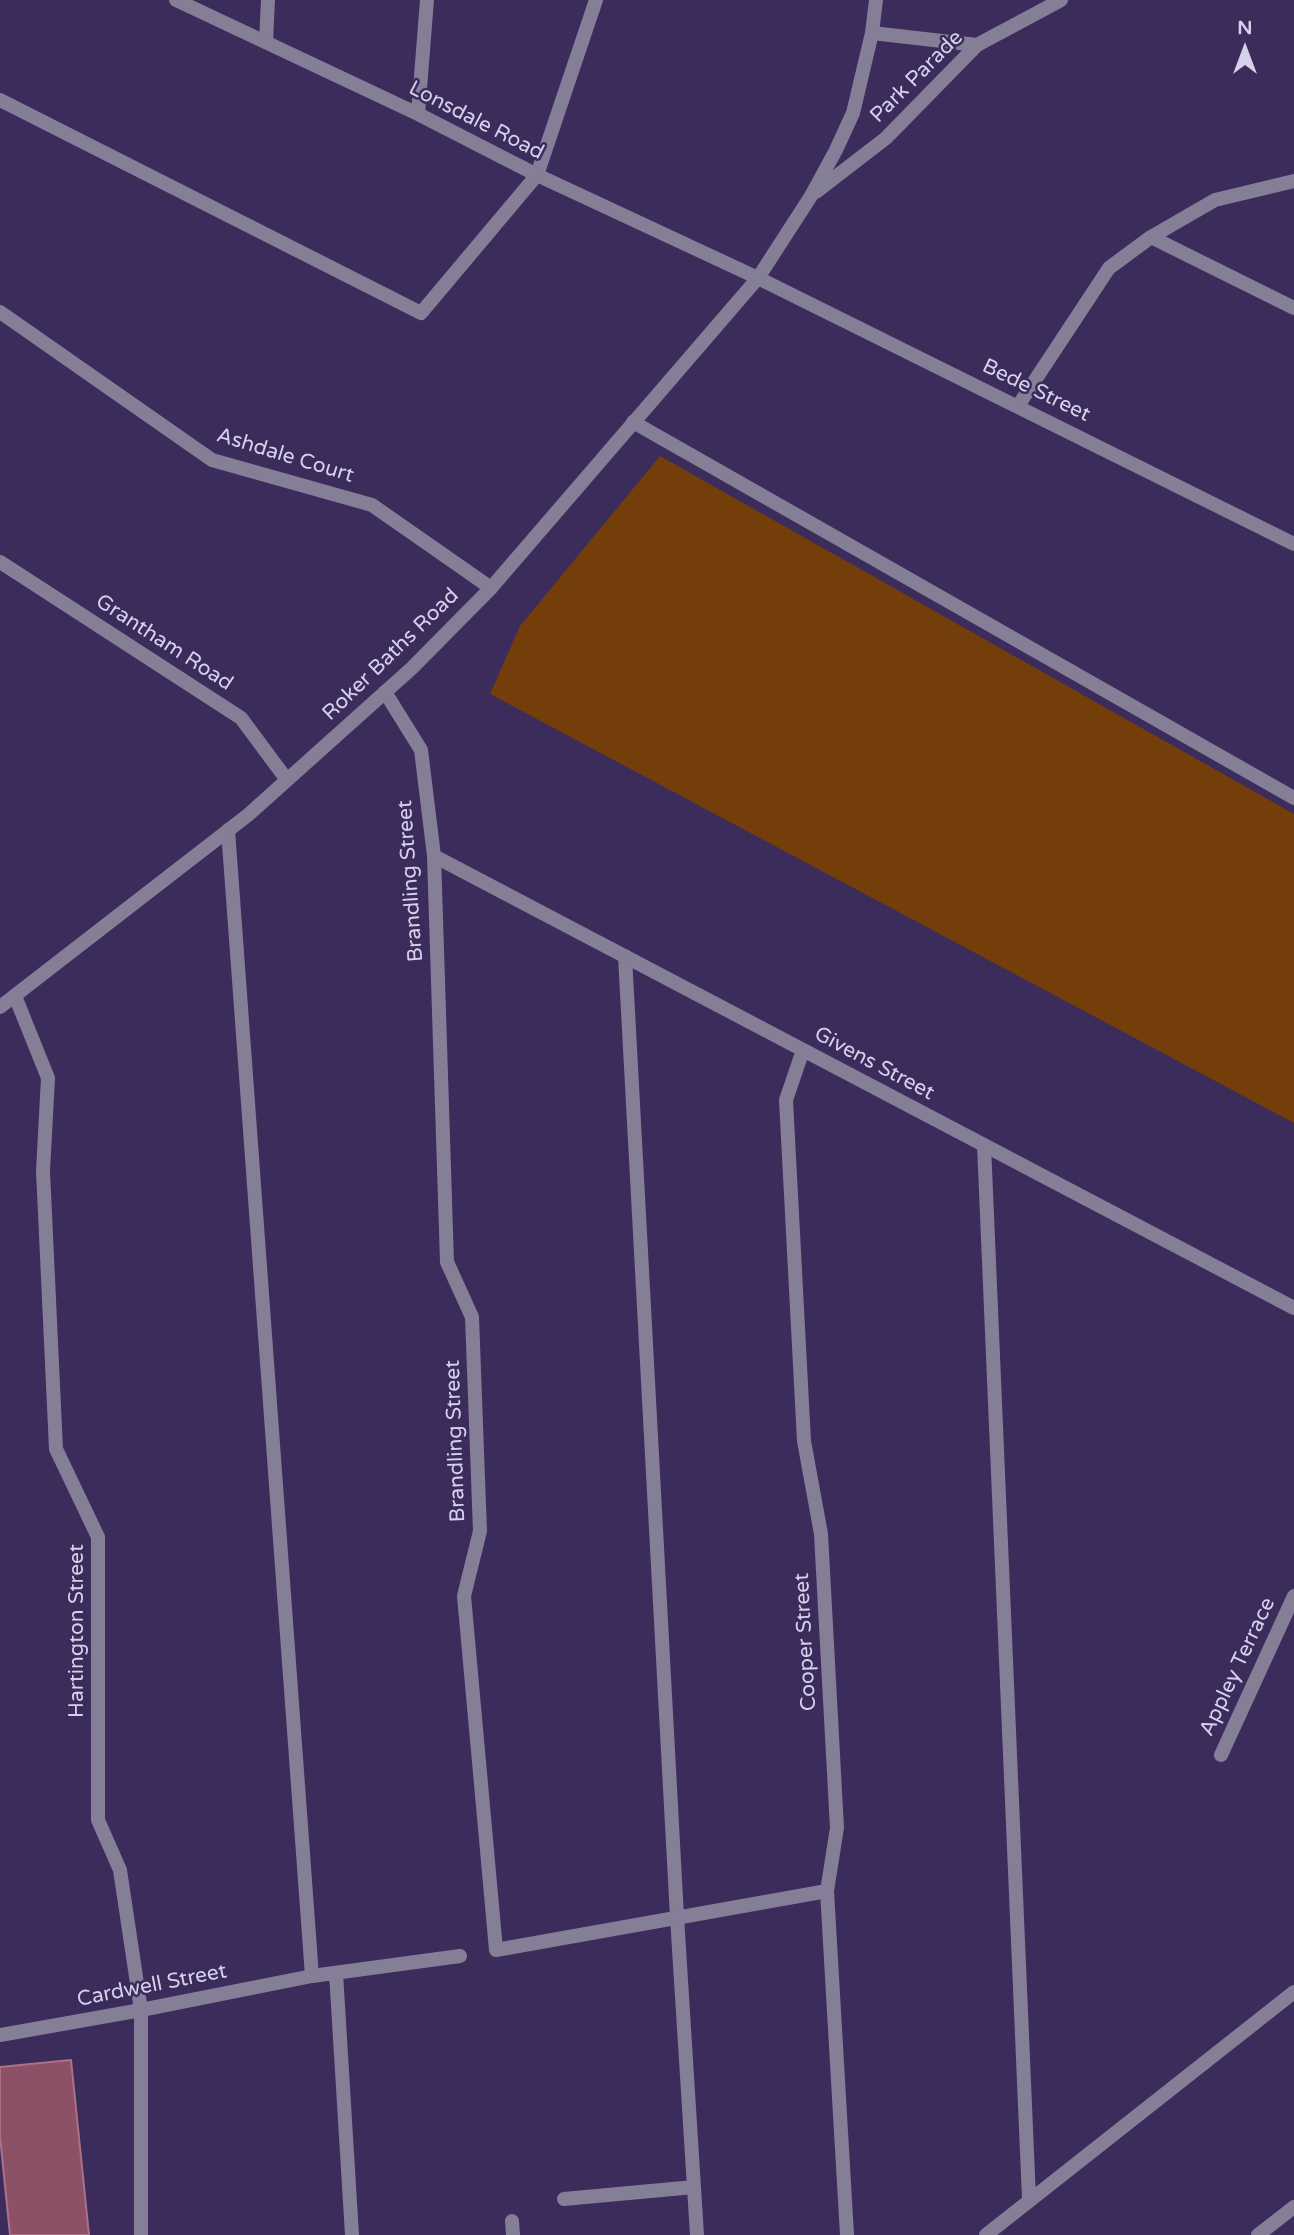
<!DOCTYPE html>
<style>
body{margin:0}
#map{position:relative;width:1294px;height:2235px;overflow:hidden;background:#3b2c5b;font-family:"Varela Round",sans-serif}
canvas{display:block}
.north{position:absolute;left:1210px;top:14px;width:70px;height:70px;-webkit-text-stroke:5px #3b2c5b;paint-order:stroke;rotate:0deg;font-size:19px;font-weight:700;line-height:28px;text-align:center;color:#d7d0ed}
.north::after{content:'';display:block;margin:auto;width:24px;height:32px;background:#d7d0ed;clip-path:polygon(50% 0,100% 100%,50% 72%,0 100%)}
</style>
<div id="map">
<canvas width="1294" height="2235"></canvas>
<div class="north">N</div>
</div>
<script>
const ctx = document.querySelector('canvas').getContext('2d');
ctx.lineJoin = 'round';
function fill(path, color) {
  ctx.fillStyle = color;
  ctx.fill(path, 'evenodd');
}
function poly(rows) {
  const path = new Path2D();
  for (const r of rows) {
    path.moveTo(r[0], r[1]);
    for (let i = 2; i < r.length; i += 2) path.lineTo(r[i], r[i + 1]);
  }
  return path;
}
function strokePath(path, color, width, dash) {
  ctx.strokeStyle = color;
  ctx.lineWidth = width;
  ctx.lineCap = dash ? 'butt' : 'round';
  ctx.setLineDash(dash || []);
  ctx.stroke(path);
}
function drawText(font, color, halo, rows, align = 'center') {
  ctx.font = font + ' "Varela Round",sans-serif';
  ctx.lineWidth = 5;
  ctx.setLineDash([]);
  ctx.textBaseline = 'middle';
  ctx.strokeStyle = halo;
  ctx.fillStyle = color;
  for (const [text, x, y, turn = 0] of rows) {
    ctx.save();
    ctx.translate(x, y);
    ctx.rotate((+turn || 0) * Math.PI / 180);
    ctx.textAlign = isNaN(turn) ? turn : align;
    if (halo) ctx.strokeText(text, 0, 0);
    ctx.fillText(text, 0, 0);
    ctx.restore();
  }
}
fill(poly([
 [660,456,1294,814,1294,1123,490,694,520,626]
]), '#743e0a');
const building = poly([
 [71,2060,89,2235,10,2235,0,2136,0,2067,71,2060]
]);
fill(building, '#8b5166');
strokePath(building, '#ad7186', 2);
strokePath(poly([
 [266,42,268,0],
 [0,100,421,313,537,175,596,0],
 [1151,237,1294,308],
 [1018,406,1109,268,1151,237,1215,200,1294,181],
 [633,422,1294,798],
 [228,830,312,1976,460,1956],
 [625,956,677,1917,697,2235],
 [984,1145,1029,2199],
 [336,1973,352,2235],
 [564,2199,694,2187],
 [512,2221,513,2235],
 [986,2235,1294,1992]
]), '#857e97', 14);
strokePath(poly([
 [176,0,418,114,537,175,758,278,1294,544],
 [418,114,427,0],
 [0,312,212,460,372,505,491,588],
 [0,562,241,718,287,780],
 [385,692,421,750,434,856,447,1262,472,1317,480,1531,464,1596,496,1950,827,1891],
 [434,856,1294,1308],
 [15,996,48,1078,43,1171,56,1449,98,1537,98,1820,120,1870,141,2010,141,2235],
 [803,1050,786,1100,804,1441,821,1534,837,1828,827,1891,847,2235],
 [1221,1755,1294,1596],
 [0,2035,141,2010,312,1976],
 [1258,2235,1294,2207]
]), '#857e97', 14);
strokePath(poly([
 [872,33,977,45],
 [816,192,886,138,977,45,1061,0],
 [0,1007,248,815,412,668,491,588,758,278,811,196,836,150,853,113,872,33,876,0]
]), '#857e97', 14);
drawText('21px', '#d7d0ed', '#3b2c5b', [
 ["Park Parade",917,77,-45],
 ["Lonsdale Road",476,121,27],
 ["Bede Street",1036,391,26],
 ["Ashdale Court",285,456,17],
 ["Grantham Road",164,643,33],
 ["Roker Baths Road",391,655,-44],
 ["Brandling Street",411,881,-94],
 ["Givens Street",874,1064,28],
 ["Brandling Street",456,1441,-92],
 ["Hartington Street",77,1631,-90],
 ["Cooper Street",806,1642,-93],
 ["Appley Terrace",1238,1667,-65],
 ["Cardwell Street",152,1986,-11]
]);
</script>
